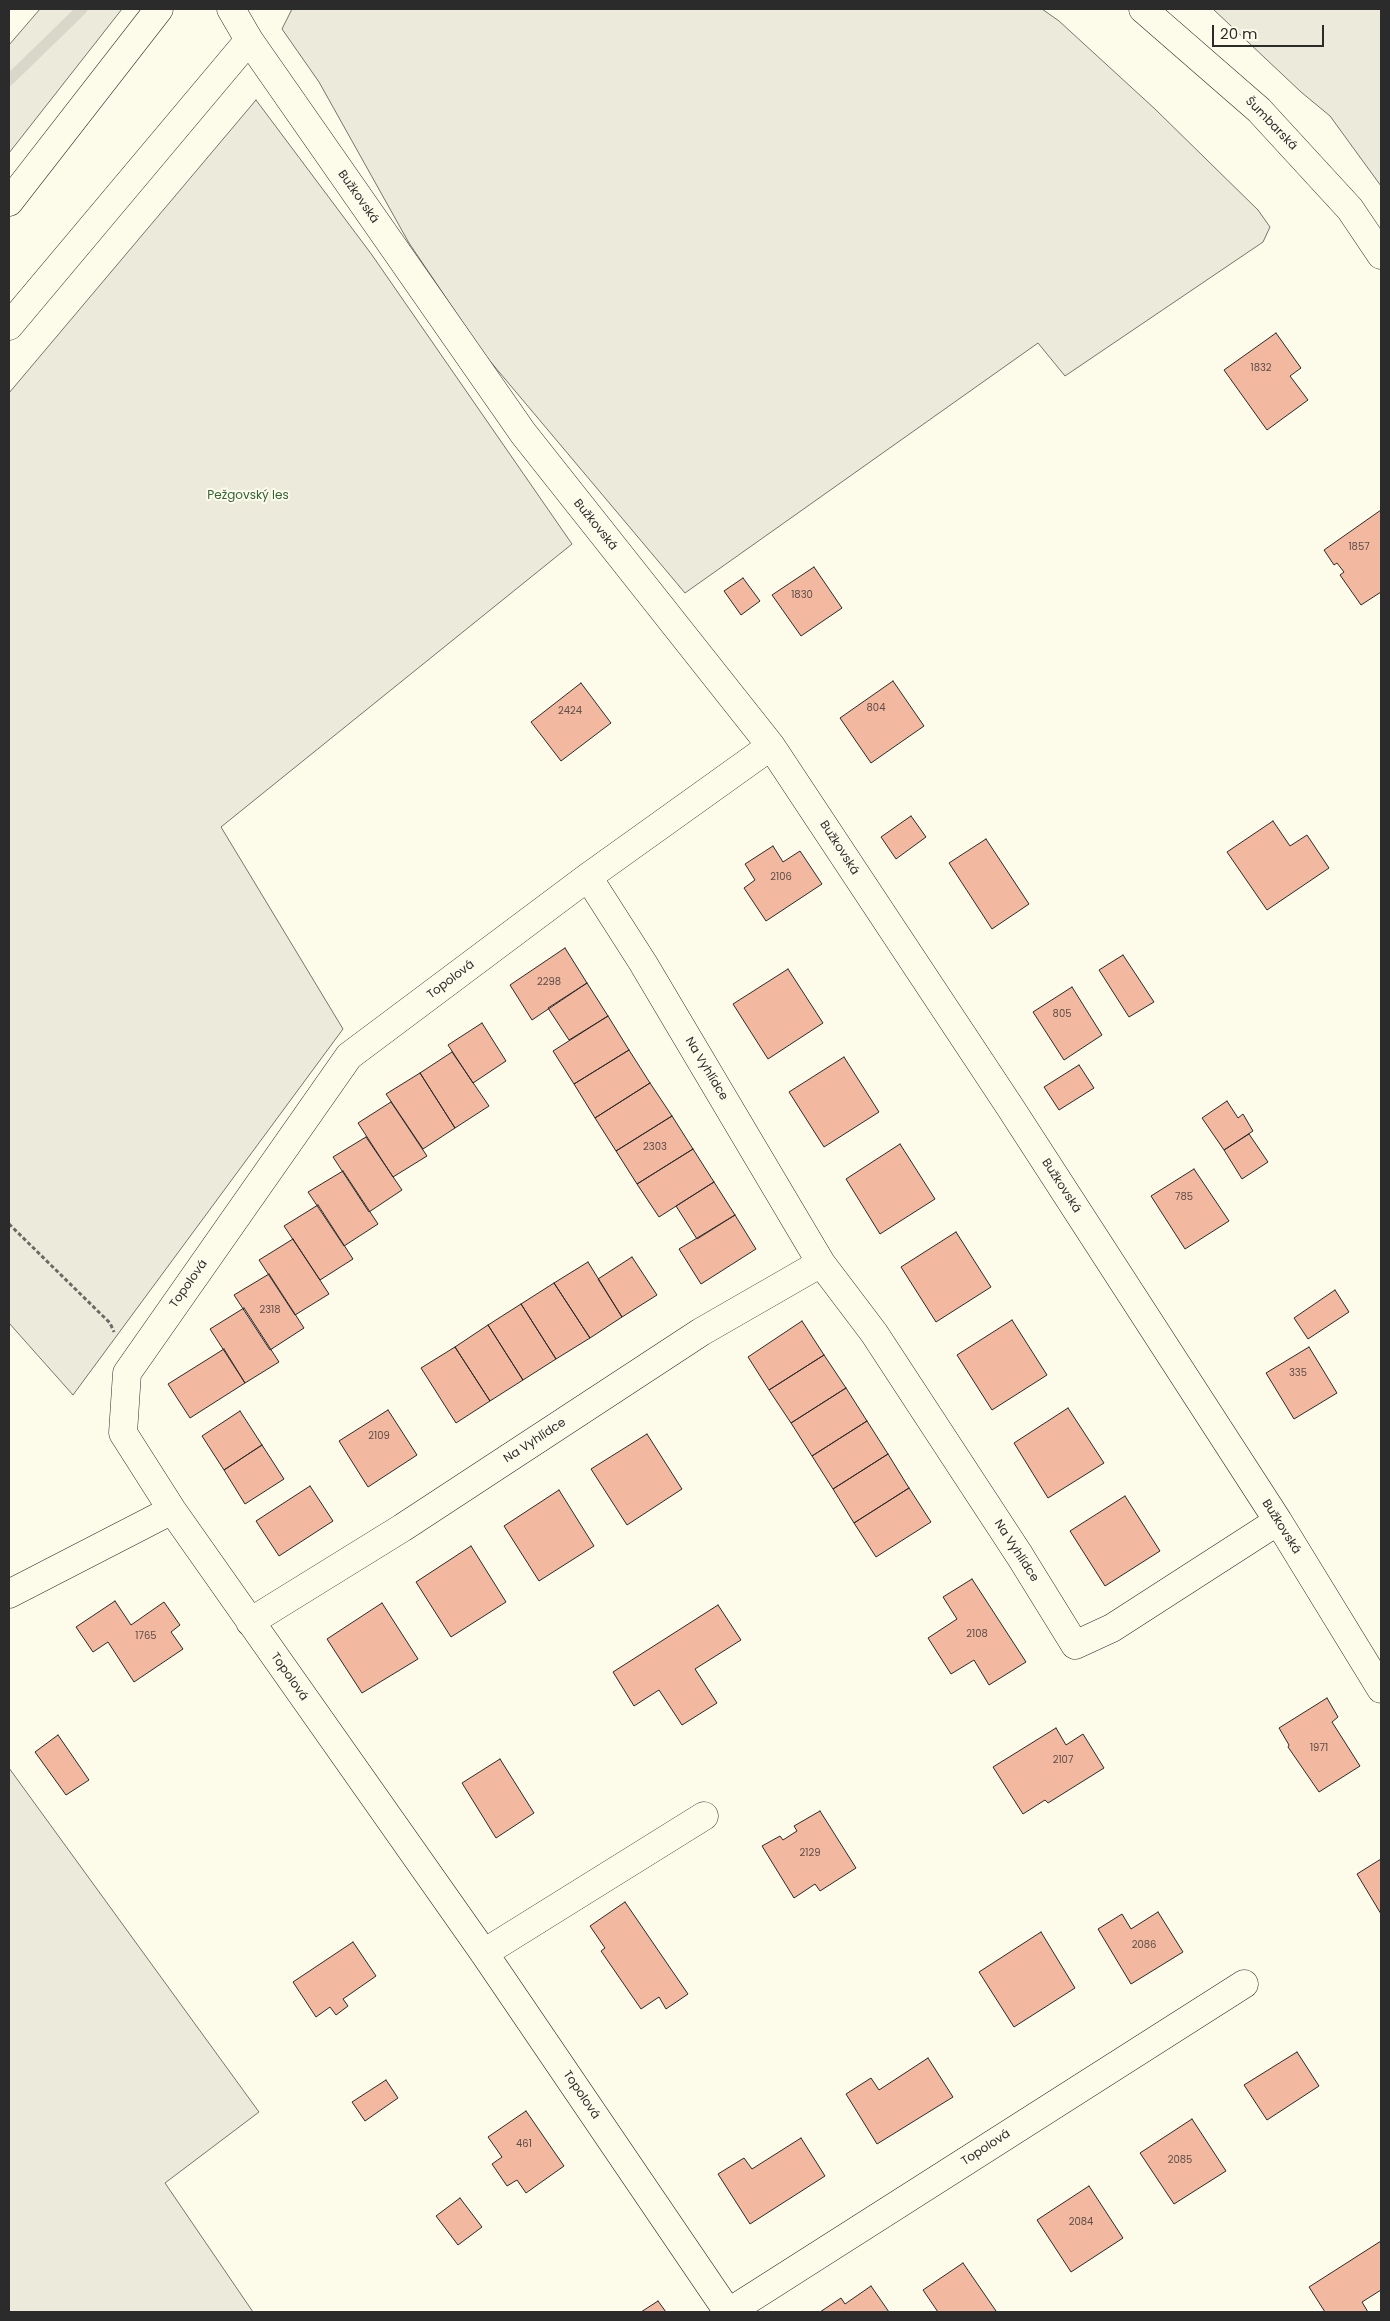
<!DOCTYPE html>
<meta charset="utf-8">
<style>
body{margin:0}
#map{position:relative;width:1390px;height:2321px;overflow:hidden;background:#fdfbea;font-family:Poppins,sans-serif}
canvas{display:block}
.frame{position:absolute;inset:0;border:10px solid #2b2b2b;pointer-events:none}
.scale{position:absolute;left:1212px;top:25px;width:112px;height:22px;box-sizing:border-box;border:2px solid #2b2b2b;border-top:0;padding-left:6px;font-size:15px;line-height:18px;white-space:nowrap;color:#2b2b2b;-webkit-text-stroke:4px #fdfbea;paint-order:stroke}
</style>
<div id="map">
<canvas width="1390" height="2321"></canvas>
<div class="frame"></div>
<div class="scale">20 m</div>
</div>
<script>
const ctx = document.querySelector('canvas').getContext('2d');
ctx.lineJoin = 'round';
function fill(path, color) {
  ctx.fillStyle = color;
  ctx.fill(path, 'evenodd');
}
function poly(rows) {
  const path = new Path2D();
  for (const r of rows) {
    path.moveTo(r[0], r[1]);
    for (let i = 2; i < r.length; i += 2) path.lineTo(r[i], r[i + 1]);
  }
  return path;
}
function strokePath(path, color, width, dash) {
  ctx.strokeStyle = color;
  ctx.lineWidth = width;
  ctx.lineCap = dash ? 'butt' : 'round';
  ctx.setLineDash(dash || []);
  ctx.stroke(path);
}
function drawText(font, color, halo, rows, align = 'center') {
  ctx.font = font + ' Poppins,sans-serif';
  ctx.lineWidth = 4;
  ctx.setLineDash([]);
  ctx.textBaseline = 'middle';
  ctx.strokeStyle = halo;
  ctx.fillStyle = color;
  for (const [text, x, y, turn = 0] of rows) {
    ctx.save();
    ctx.translate(x, y);
    ctx.rotate((+turn || 0) * Math.PI / 180);
    ctx.textAlign = isNaN(turn) ? turn : align;
    if (halo) ctx.strokeText(text, 0, 0);
    ctx.fillText(text, 0, 0);
    ctx.restore();
  }
}
const green = poly([
 [40,9,122,9,9,153,9,45,40,9],
 [292,9,1042,9,1059,21,1155,109,1258,210,1270,227,1263,242,1065,376,1038,343,685,593,484,354,409,243,319,82,282,29,292,9],
 [1213,9,1381,9,1381,186,1330,116,1301,92,1213,9],
 [256,100,372,255,572,544,221,827,343,1029,73,1395,9,1323,9,393,256,100],
 [9,1768,259,2112,165,2183,253,2312,9,2312,9,1768]
]);
fill(green, '#ecebdb');
strokePath(green, '#74746e', 1);
strokePath(poly([
 [9,80,82,9]
]), '#d8d7c9', 11);
const building = poly([
 [1276,333,1301,368,1290,376,1308,400,1267,430,1224,370,1276,333],
 [1381,510,1381,592,1361,605,1340,575,1344,572,1337,563,1334,565,1324,550,1381,510],
 [814,567,842,608,801,636,772,595,814,567],
 [743,578,760,601,741,615,724,591,743,578],
 [893,681,924,726,871,763,840,718,893,681],
 [581,683,611,723,561,761,531,722,581,683],
 [911,816,926,837,896,859,881,837,911,816],
 [1273,821,1290,846,1307,835,1329,868,1267,910,1227,852,1273,821],
 [986,839,1029,904,992,929,949,863,986,839],
 [773,846,783,862,800,851,822,884,766,921,744,888,755,880,745,864,773,846],
 [565,948,587,983,532,1020,510,985,565,948],
 [1123,955,1154,1002,1129,1017,1099,970,1123,955],
 [788,969,823,1023,768,1059,733,1004,788,969],
 [587,983,608,1016,569,1040,548,1008,587,983],
 [1072,987,1102,1035,1064,1060,1033,1012,1072,987],
 [608,1016,629,1050,574,1084,553,1051,608,1016],
 [482,1023,506,1061,473,1083,448,1045,482,1023],
 [629,1050,650,1083,595,1118,574,1084,629,1050],
 [452,1052,489,1106,455,1128,420,1073,452,1052],
 [844,1057,879,1112,824,1147,789,1092,844,1057],
 [1079,1065,1094,1088,1059,1110,1044,1087,1079,1065],
 [420,1073,455,1128,423,1149,386,1094,420,1073],
 [650,1083,672,1116,616,1151,595,1118,650,1083],
 [1227,1101,1238,1118,1243,1114,1253,1131,1224,1150,1202,1118,1227,1101],
 [391,1102,427,1156,393,1177,358,1123,391,1102],
 [672,1116,693,1149,637,1184,616,1151,672,1116],
 [1249,1134,1268,1162,1242,1179,1224,1150,1249,1134],
 [366,1137,402,1190,369,1212,333,1157,366,1137],
 [900,1144,935,1199,880,1234,846,1179,900,1144],
 [693,1149,714,1182,659,1217,637,1184,693,1149],
 [1194,1169,1229,1221,1185,1249,1151,1196,1194,1169],
 [343,1171,378,1224,344,1246,308,1192,343,1171],
 [714,1182,735,1215,697,1239,676,1206,714,1182],
 [318,1205,353,1259,320,1280,284,1226,318,1205],
 [735,1215,756,1249,701,1284,679,1249,735,1215],
 [956,1232,991,1287,936,1322,901,1267,956,1232],
 [293,1239,329,1294,295,1315,259,1260,293,1239],
 [632,1257,657,1295,622,1317,598,1279,632,1257],
 [588,1262,622,1317,590,1338,554,1283,588,1262],
 [269,1274,304,1328,270,1350,234,1295,269,1274],
 [554,1283,590,1338,556,1359,521,1304,554,1283],
 [1335,1290,1349,1312,1308,1339,1294,1318,1335,1290],
 [521,1304,556,1359,523,1380,488,1325,521,1304],
 [244,1308,279,1362,245,1383,210,1329,244,1308],
 [1012,1320,1047,1375,992,1410,957,1355,1012,1320],
 [802,1321,824,1355,769,1390,748,1357,802,1321],
 [488,1325,523,1380,490,1401,455,1347,488,1325],
 [455,1347,490,1401,456,1423,421,1368,455,1347],
 [1309,1347,1337,1393,1294,1419,1266,1373,1309,1347],
 [224,1349,245,1383,190,1418,168,1384,224,1349],
 [824,1355,846,1388,791,1423,769,1390,824,1355],
 [846,1388,867,1421,812,1456,791,1423,846,1388],
 [1068,1408,1104,1463,1048,1498,1014,1443,1068,1408],
 [388,1410,417,1455,368,1487,339,1441,388,1410],
 [240,1411,262,1445,224,1470,202,1436,240,1411],
 [867,1421,888,1454,833,1489,812,1456,867,1421],
 [647,1434,682,1489,627,1525,591,1469,647,1434],
 [262,1445,284,1479,245,1504,224,1470,262,1445],
 [888,1454,909,1488,854,1523,833,1489,888,1454],
 [310,1486,333,1521,279,1556,256,1521,310,1486],
 [909,1488,931,1522,876,1557,854,1523,909,1488],
 [559,1490,594,1546,539,1581,504,1526,559,1490],
 [1125,1496,1160,1551,1105,1586,1070,1531,1125,1496],
 [471,1546,506,1602,451,1637,416,1582,471,1546],
 [972,1579,1026,1662,989,1685,974,1660,951,1674,928,1638,957,1619,943,1597,972,1579],
 [115,1601,131,1625,164,1602,180,1625,171,1632,183,1649,134,1682,108,1642,93,1652,76,1627,115,1601],
 [382,1603,418,1659,362,1693,327,1639,382,1603],
 [718,1605,741,1640,695,1669,717,1703,682,1725,659,1690,634,1706,613,1672,718,1605],
 [1327,1698,1338,1717,1332,1722,1360,1766,1319,1792,1288,1747,1289,1745,1279,1728,1327,1698],
 [1056,1728,1066,1745,1083,1734,1104,1768,1048,1803,1045,1800,1023,1814,993,1767,1056,1728],
 [58,1735,89,1780,66,1795,35,1752,58,1735],
 [500,1759,534,1813,496,1838,462,1783,500,1759],
 [820,1811,856,1868,820,1891,815,1884,794,1898,762,1846,780,1836,783,1840,797,1831,794,1826,820,1811],
 [1381,1859,1381,1914,1357,1874,1381,1859],
 [625,1902,688,1994,666,2009,659,1997,641,2009,601,1951,605,1948,590,1926,625,1902],
 [1158,1912,1183,1952,1131,1984,1098,1929,1122,1914,1131,1929,1158,1912],
 [1041,1932,1075,1988,1014,2027,979,1972,1041,1932],
 [353,1942,376,1976,343,1999,348,2006,336,2015,330,2007,316,2017,293,1982,353,1942],
 [1297,2052,1319,2086,1267,2120,1244,2085,1297,2052],
 [928,2058,953,2097,877,2144,846,2094,871,2078,879,2090,928,2058],
 [386,2080,398,2098,365,2121,352,2102,386,2080],
 [526,2111,564,2166,526,2193,517,2180,507,2186,492,2164,502,2157,488,2137,526,2111],
 [1192,2119,1226,2171,1174,2204,1140,2153,1192,2119],
 [801,2138,825,2176,750,2224,718,2174,744,2158,752,2169,801,2138],
 [1089,2186,1123,2238,1071,2272,1037,2220,1089,2186],
 [460,2198,482,2227,458,2245,436,2216,460,2198],
 [1381,2241,1381,2290,1362,2302,1368,2312,1325,2312,1309,2287,1381,2241],
 [963,2263,996,2311,994,2312,938,2312,923,2290,963,2263],
 [871,2286,889,2312,820,2312,841,2298,845,2304,871,2286],
 [658,2301,666,2312,641,2312,658,2301]
]);
fill(building, '#f2b8a0');
strokePath(building, '#2b2b2b', 1);
const minor = poly([
 [231,9,249,40,523,433,771,746,1010,1107,1278,1521,1381,1689],
 [1143,9,1259,110,1350,209,1381,255],
 [9,202,159,9],
 [9,326,249,40],
 [588,877,643,963,821,1263,874,1333,1020,1556,1075,1645,1112,1628,1278,1521],
 [9,1594,172,1510],
 [250,1622,402,1528,701,1332,821,1263],
 [484,1953,704,1816],
 [728,2312,484,1953,172,1510,123,1433,127,1373,349,1056,588,877,771,746],
 [729,2312,1244,1984]
]);
strokePath(minor, '#2b2b2b', 29);
strokePath(poly([
 [9,1224,110,1323,114,1332]
]), '#6a6964', 3, [4, 2.5]);
strokePath(minor, '#fdfbea', 28);
drawText('10px', '#5d4e48', null, [
 ["1832",1261,368],
 ["1857",1359,547],
 ["1830",802,595],
 ["804",876,708],
 ["2424",570,711],
 ["2106",781,877],
 ["2298",549,982],
 ["805",1062,1014],
 ["2303",655,1147],
 ["785",1184,1197],
 ["2318",270,1310],
 ["335",1298,1373],
 ["2109",379,1436],
 ["2108",977,1634],
 ["1765",146,1636],
 ["1971",1319,1748],
 ["2107",1063,1760],
 ["2129",810,1853],
 ["2086",1144,1945],
 ["461",524,2144],
 ["2085",1180,2160],
 ["2084",1081,2222]
]);
drawText('12px', '#2b2b2b', '#fdfbea', [
 ["Šumbarská",1271,124,46],
 ["Bužkovská",358,197,55],
 ["Bužkovská",595,525,51],
 ["Bužkovská",839,848,57],
 ["Topolová",451,980,-37],
 ["Na Vyhlídce",706,1069,59],
 ["Bužkovská",1061,1186,57],
 ["Topolová",189,1284,-55],
 ["Na Vyhlídce",535,1441,-33],
 ["Bužkovská",1281,1527,58],
 ["Na Vyhlídce",1016,1551,57],
 ["Topolová",289,1677,55],
 ["Topolová",581,2095,56],
 ["Topolová",986,2148,-33]
]);
drawText('12px', '#34623c', '#fdfbea', [
 ["Pežgovský les",248,496]
]);
</script>
